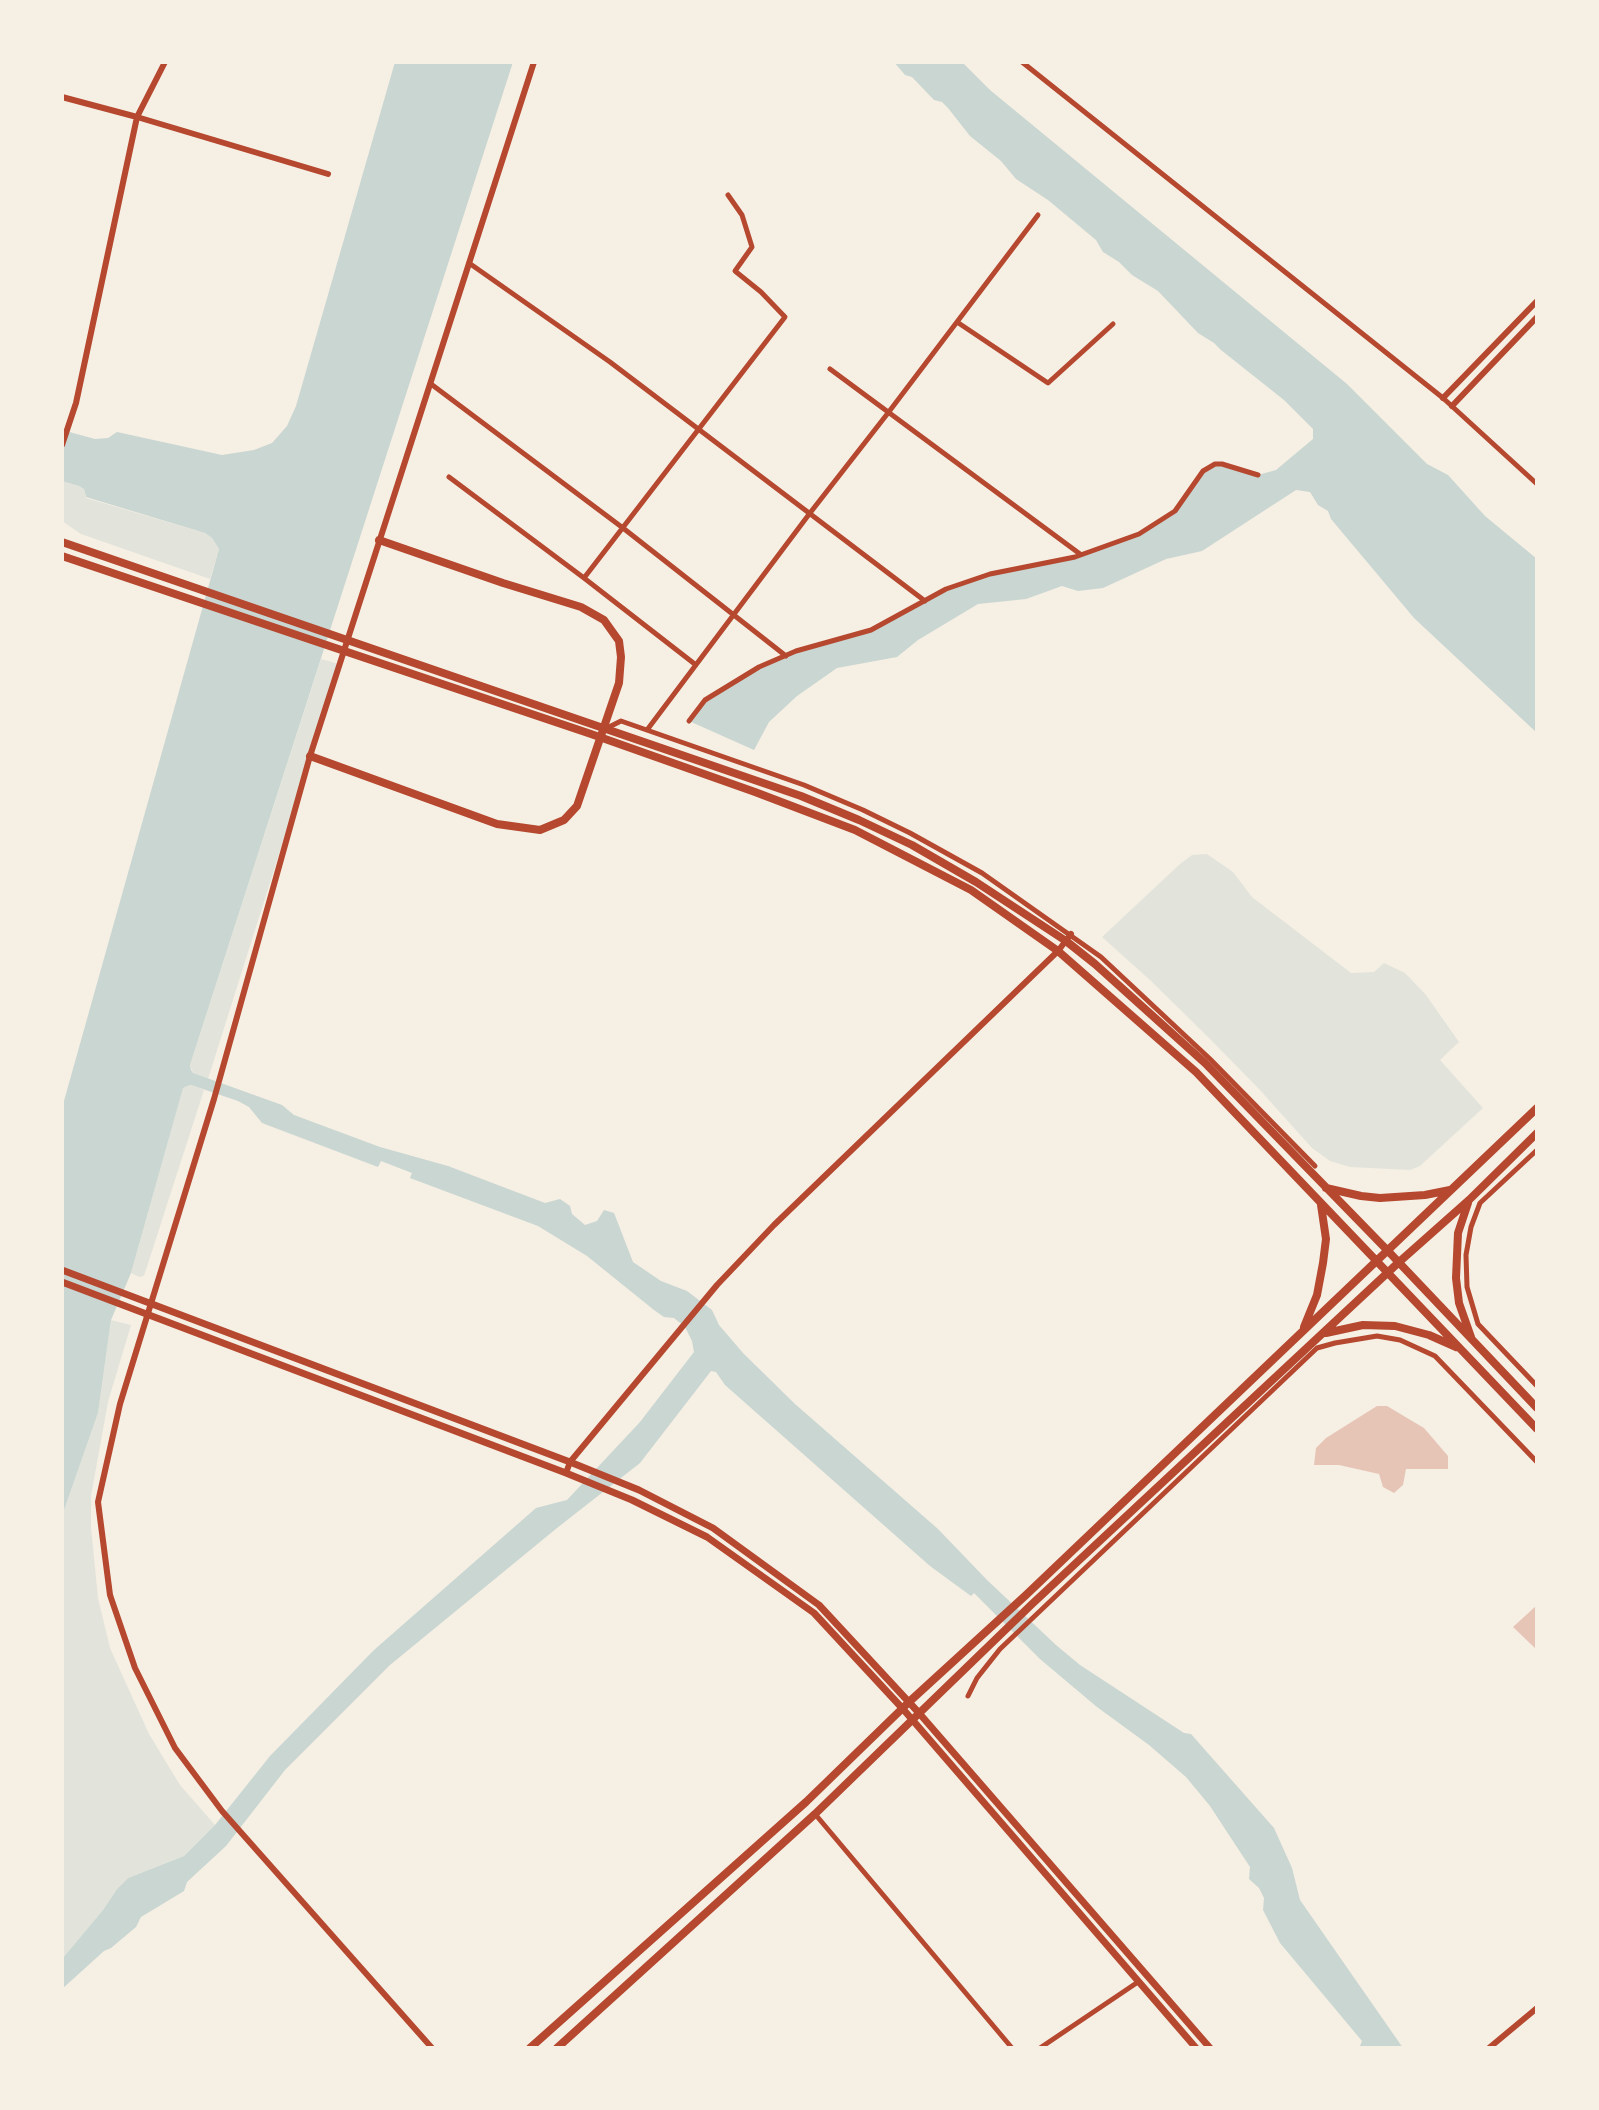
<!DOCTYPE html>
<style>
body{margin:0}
#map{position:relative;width:1599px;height:2110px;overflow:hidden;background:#f6efe4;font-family:"Exo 2",sans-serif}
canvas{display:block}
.frame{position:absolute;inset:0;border:64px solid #f6efe4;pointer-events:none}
</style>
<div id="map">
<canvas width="1599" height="2110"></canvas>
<div class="frame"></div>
</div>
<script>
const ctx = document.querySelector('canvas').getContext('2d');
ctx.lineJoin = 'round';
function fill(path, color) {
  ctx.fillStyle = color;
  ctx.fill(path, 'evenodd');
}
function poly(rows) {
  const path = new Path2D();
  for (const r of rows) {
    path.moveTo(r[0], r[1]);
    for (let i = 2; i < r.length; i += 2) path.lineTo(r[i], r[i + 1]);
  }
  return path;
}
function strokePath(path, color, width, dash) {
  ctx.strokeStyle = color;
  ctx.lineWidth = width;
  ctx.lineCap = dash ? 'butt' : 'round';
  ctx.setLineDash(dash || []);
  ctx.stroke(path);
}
fill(poly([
 [62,481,79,486,84,489,86,498,205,533,212,538,219,549,210,579,81,534,62,521],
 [321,659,339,664,208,1079,193,1073,190,1065],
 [1207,854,1233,872,1252,897,1351,973,1374,972,1384,963,1405,973,1426,995,1459,1042,1440,1060,1483,1108,1420,1166,1410,1170,1350,1167,1330,1161,1312,1148,1259,1089,1209,1038,1150,980,1102,937,1180,864,1192,855],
 [191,1085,204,1090,144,1276,139,1277,131,1273,182,1090,183,1087],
 [111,1320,131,1325,108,1402,91,1496,91,1527,98,1598,110,1648,149,1734,180,1785,215,1825,184,1856,128,1878,117,1889,103,1910,62,1959,62,1516,98,1413]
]), '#e2e4dc');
fill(poly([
 [395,62,513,62,190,1065,191,1070,193,1073,282,1105,294,1115,380,1147,448,1166,545,1203,560,1199,570,1206,572,1214,585,1225,597,1221,604,1210,614,1213,633,1262,661,1281,687,1291,712,1310,719,1325,743,1353,795,1404,938,1529,987,1580,1056,1645,1080,1665,1184,1733,1191,1734,1274,1828,1292,1868,1300,1900,1403,2048,1362,2048,1360,2046,1362,2041,1280,1943,1263,1910,1264,1898,1259,1888,1249,1879,1250,1867,1210,1806,1186,1777,1149,1745,1097,1707,1040,1659,974,1593,971,1596,930,1566,725,1385,716,1372,711,1371,640,1463,557,1528,390,1665,285,1770,226,1846,187,1882,184,1891,141,1917,136,1927,111,1948,104,1951,62,1989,62,1959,103,1910,117,1889,128,1878,184,1856,215,1825,270,1756,374,1650,536,1508,567,1500,640,1422,694,1352,692,1341,685,1327,674,1318,664,1317,654,1310,587,1256,538,1226,410,1178,412,1173,381,1161,378,1167,262,1123,249,1107,238,1101,191,1085,187,1086,183,1088,131,1273,111,1320,98,1413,62,1516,62,1108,219,549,212,538,205,533,86,497,84,489,79,486,62,481,62,430,95,439,108,438,117,432,222,455,254,450,272,443,287,426,296,406],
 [894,62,962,62,990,90,1347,384,1427,464,1448,475,1485,516,1537,559,1537,733,1414,618,1331,519,1328,511,1318,505,1310,492,1296,490,1202,551,1166,559,1103,588,1078,591,1062,586,1026,599,978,604,918,640,897,657,837,668,797,696,769,722,754,750,689,721,705,700,759,667,796,651,871,630,946,589,991,574,1075,557,1139,534,1175,511,1203,471,1215,464,1258,475,1276,470,1313,439,1313,429,1284,400,1221,350,1214,343,1198,333,1158,291,1132,275,1119,262,1103,252,1096,240,1048,200,1016,179,1001,161,970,136,948,108,942,102,934,100,912,77,905,75]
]), '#c9d6d2');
fill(poly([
 [1377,1406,1387,1406,1424,1428,1448,1456,1448,1469,1406,1469,1403,1485,1394,1493,1383,1487,1379,1474,1339,1465,1314,1465,1316,1448,1326,1438],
 [1537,1605,1537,1650,1513,1627]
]), '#e6c5b7');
strokePath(poly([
 [1022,62,1443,398,1537,484],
 [469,263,610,362,925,601],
 [957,322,1048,383,1113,324],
 [830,369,1080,554],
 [431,384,623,528,786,656],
 [449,477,584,578,696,665],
 [584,578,785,317,761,292,735,271,752,247,742,215,728,195],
 [689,721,705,700,759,667,796,651,871,630,946,589,990,574,1075,557,1139,534,1175,511,1203,471,1215,464,1222,464,1258,475],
 [605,729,621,721,804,785,863,810,910,833,982,873,1101,957,1210,1059,1315,1166],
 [647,730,810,513,888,413,1038,215],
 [1537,1150,1480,1203,1471,1227,1466,1255,1467,1287,1478,1324,1537,1386],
 [968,1696,977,1678,1000,1649,1317,1348,1335,1343,1377,1336,1400,1340,1435,1356,1537,1462],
 [815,1814,1012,2048],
 [1040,2048,1138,1982]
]), '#b5482f', 5);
strokePath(poly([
 [62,97,137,117,328,174],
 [1443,398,1537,301],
 [1452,406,1537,317],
 [62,445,76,403,137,117,165,62],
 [566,1473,570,1462,717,1285,774,1225,1058,951,1071,934],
 [432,2048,222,1811,175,1748,135,1668,110,1595,98,1502,120,1404,214,1099,310,756,534,62],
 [1489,2048,1537,2008]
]), '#b5482f', 6);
strokePath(poly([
 [62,1270,570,1462,639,1490,713,1528,819,1605,919,1713,1210,2048],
 [62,1282,566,1473,632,1500,707,1537,814,1613,903,1709,1196,2048]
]), '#b5482f', 7);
strokePath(poly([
 [62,542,801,796,859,820,912,845,976,882,1066,941,1095,964,1205,1063,1388,1251,1537,1408],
 [62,556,591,734,755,792,855,830,971,890,1058,951,1196,1072,1537,1429],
 [310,756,497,824,540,830,564,820,577,806,619,683,621,657,619,641,604,620,581,607,503,583,379,540],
 [1326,1188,1361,1196,1380,1198,1425,1195,1450,1190],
 [1468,1203,1458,1233,1456,1278,1459,1303,1471,1337],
 [1304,1327,1317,1295,1323,1263,1326,1239,1321,1205],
 [1326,1333,1363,1325,1395,1326,1429,1335,1456,1347],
 [530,2048,806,1802,909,1702,1026,1595,1537,1108],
 [557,2048,815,1814,1031,1605,1398,1263,1469,1200,1537,1133]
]), '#b5482f', 8);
</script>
